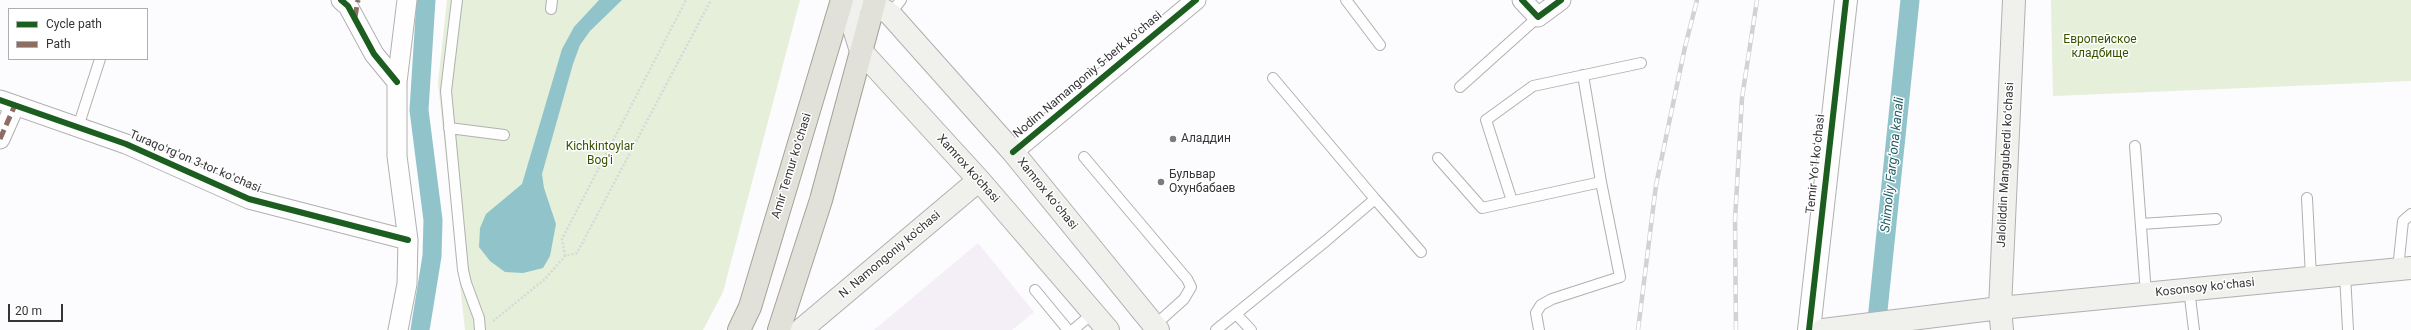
<!DOCTYPE html>
<meta charset="utf-8">
<style>
body{margin:0}
#map{position:relative;width:2411px;height:330px;overflow:hidden;background:#fcfbfd;font-family:Roboto,sans-serif}
canvas{display:block}
.legend{position:absolute;left:8px;top:8px;width:140px;height:52px;box-sizing:border-box;background:#fff;border:1px solid #aeaeaf;margin:0;padding:5px 7px;list-style:none;font-size:12px;color:#353436}
.legend li{display:flex;align-items:center;gap:8px;height:20px}
.legend b{width:20px;border:1px solid #aeaeaf}
.scale{position:absolute;left:8px;top:304px;width:55px;height:18px;box-sizing:border-box;border:2px solid #353436;border-top:0;padding-left:5px;font-size:12px;line-height:14px;white-space:nowrap;color:#353436;-webkit-text-stroke:3px #fff;paint-order:stroke}
</style>
<div id="map">
<canvas width="2411" height="330"></canvas>
<ul class="legend">
<li><b style="height:5px;background:#1b5e20"></b>Cycle path</li>
<li><b style="height:5px;background:#8d6e63"></b>Path</li>
</ul>
<div class="scale">20 m</div>
</div>
<script>
const ctx = document.querySelector('canvas').getContext('2d');
ctx.lineJoin = 'round';
function fill(path, color) {
  ctx.fillStyle = color;
  ctx.fill(path, 'evenodd');
}
function poly(rows) {
  const path = new Path2D();
  for (const r of rows) {
    path.moveTo(r[0], r[1]);
    for (let i = 2; i < r.length; i += 2) path.lineTo(r[i], r[i + 1]);
  }
  return path;
}
function strokePath(path, color, width, dash) {
  ctx.strokeStyle = color;
  ctx.lineWidth = width;
  ctx.lineCap = dash ? 'butt' : 'round';
  ctx.setLineDash(dash || []);
  ctx.stroke(path);
}
function drawText(font, color, halo, rows, align = 'center') {
  ctx.font = font + ' Roboto,sans-serif';
  ctx.lineWidth = 3;
  ctx.setLineDash([]);
  ctx.textBaseline = 'middle';
  ctx.strokeStyle = halo;
  ctx.fillStyle = color;
  for (const [text, x, y, turn = 0] of rows) {
    ctx.save();
    ctx.translate(x, y);
    ctx.rotate((+turn || 0) * Math.PI / 180);
    ctx.textAlign = isNaN(turn) ? turn : align;
    if (halo) ctx.strokeText(text, 0, 0);
    ctx.fillText(text, 0, 0);
    ctx.restore();
  }
}
fill(poly([
 [978,243,1034,312,1012,330,874,330]
]), '#f4eff7');
fill(poly([
 [447,0,800,0,723,292,703,330,465,330,438,83],
 [2051,0,2411,0,2411,81,2053,96]
]), '#e5efda');
fill(poly([
 [599,0,622,0,590,31,580,45,573,64,542,174,544,188,556,224,550,256,543,268,523,273,505,272,490,261,479,247,480,228,486,214,522,184,562,49,574,27]
]), '#90c4ca');
strokePath(poly([
 [420,330,432,256,433,220,419,110,426,0],
 [1876,330,1910,0]
]), '#90c4ca', 19);
const service = poly([
 [457,0,446,91,463,270,466,283,479,318,480,330],
 [1346,0,1380,45],
 [551,9,552,0],
 [890,14,901,0],
 [1583,75,1601,182],
 [1273,78,1375,199],
 [1460,87,1538,17],
 [78,127,100,59],
 [449,128,504,135],
 [2135,146,2146,294],
 [1084,157,1187,279,1191,287,1184,299,1155,325],
 [1438,158,1482,208,1601,182,1620,277,1552,299,1541,305,1536,313,1539,330],
 [2307,198,2311,277],
 [1512,201,1486,120,1533,86,1641,63],
 [2141,224,2216,219],
 [2398,269,2403,221,2411,214],
 [2345,274,2348,330],
 [2189,289,2194,330],
 [1035,290,1068,330],
 [1237,315,1251,330],
 [1073,330,1093,313],
 [1216,330,1327,240,1375,199,1421,252]
]);
const minor = poly([
 [341,0,348,6,374,54,397,82],
 [1522,0,1538,17,1561,0],
 [0,100,126,144,249,199,408,240],
 [0,139,15,105],
 [1013,152,1196,0],
 [398,330,407,284,408,240,397,156,397,82,407,0]
]);
const tertiary = poly([
 [1809,330,1846,0]
]);
const secondary = poly([
 [845,0,861,51,979,180,1108,330],
 [860,0,874,4,890,14,1013,152,1158,330],
 [801,330,979,180],
 [1823,330,2000,308,2411,268],
 [2002,330,2000,308,2014,0]
]);
const primary = poly([
 [739,330,750,307,842,0],
 [779,330,821,200,875,0]
]);
strokePath(service, '#b1b0b1', 12);
strokePath(minor, '#b1b0b1', 21);
strokePath(tertiary, '#b1b0b1', 24);
strokePath(secondary, '#b1b0b1', 24);
strokePath(primary, '#a5a296', 24);
strokePath(poly([
 [565,256,562,239,686,0],
 [493,321,545,279,565,256,577,253,711,0]
]), '#d9d8d9', 2.5, [2, 2]);
strokePath(service, '#fffeff', 10);
strokePath(minor, '#fffeff', 19);
strokePath(tertiary, '#fffeff', 22);
strokePath(secondary, '#f0f0ed', 22);
strokePath(primary, '#e2e1d9', 22);
const rail = poly([
 [1638,330,1656,185,1685,47,1697,0],
 [1736,330,1735,220,1742,98,1757,0]
]);
strokePath(rail, '#d2d2d3', 4.5);
strokePath(rail, '#fff', 3, [9]);
strokePath(poly([
 [355,17,358,0],
 [0,139,15,105]
]), '#8d6e63', 5, [10, 5]);
strokePath(poly([
 [341,0,348,6,374,54,397,82],
 [1522,0,1538,17,1561,0],
 [0,100,126,144,249,199,408,240],
 [1013,152,1196,0],
 [1809,330,1846,0]
]), '#1b5e20', 6);
for (const [x, y, r, color] of [
 [1173,139,4,"#7b7a7c"],
 [1161,182,4,"#7b7a7c"]
]) {
  const dot = new Path2D();
  dot.arc(x, y, r, 0, 2 * Math.PI);
  ctx.fillStyle = color;
  ctx.fill(dot);
  strokePath(dot, '#fff', 1.5);
}
drawText('12px', '#385200', '#fff', [
 ["Европейское",2100,40],
 ["кладбище",2100,54],
 ["Kichkintoylar",600,147],
 ["Bog'i",600,161]
]);
drawText('12px', '#353436', '#fff', [
 ["Nodim Namangoniy 5-berk koʻchasi",1088,75,-40],
 ["Turaqoʻrgʻon 3-tor koʻchasi",195,162,23],
 ["Temir Yoʻl koʻchasi",1816,164,-84],
 ["Jaloliddin Manguberdi koʻchasi",2006,165,-87],
 ["Amir Temur koʻchasi",792,166,-73],
 ["Xamrox ko'chasi",968,169,48],
 ["Xamrox koʻchasi",1047,194,51],
 ["N. Namongoniy ko'chasi",890,255,-40],
 ["Kosonsoy koʻchasi",2205,288,-6]
]);
drawText('12px', '#353436', '#fff', [
 ["Аладдин",1181,139],
 ["Бульвар",1169,175],
 ["Охунбабаев",1169,189]
], 'left');
drawText('italic 13px', '#205f65', '#fff', [
 ["Shimoliy Fargʻona kanali",1893,165,-84]
]);
</script>
